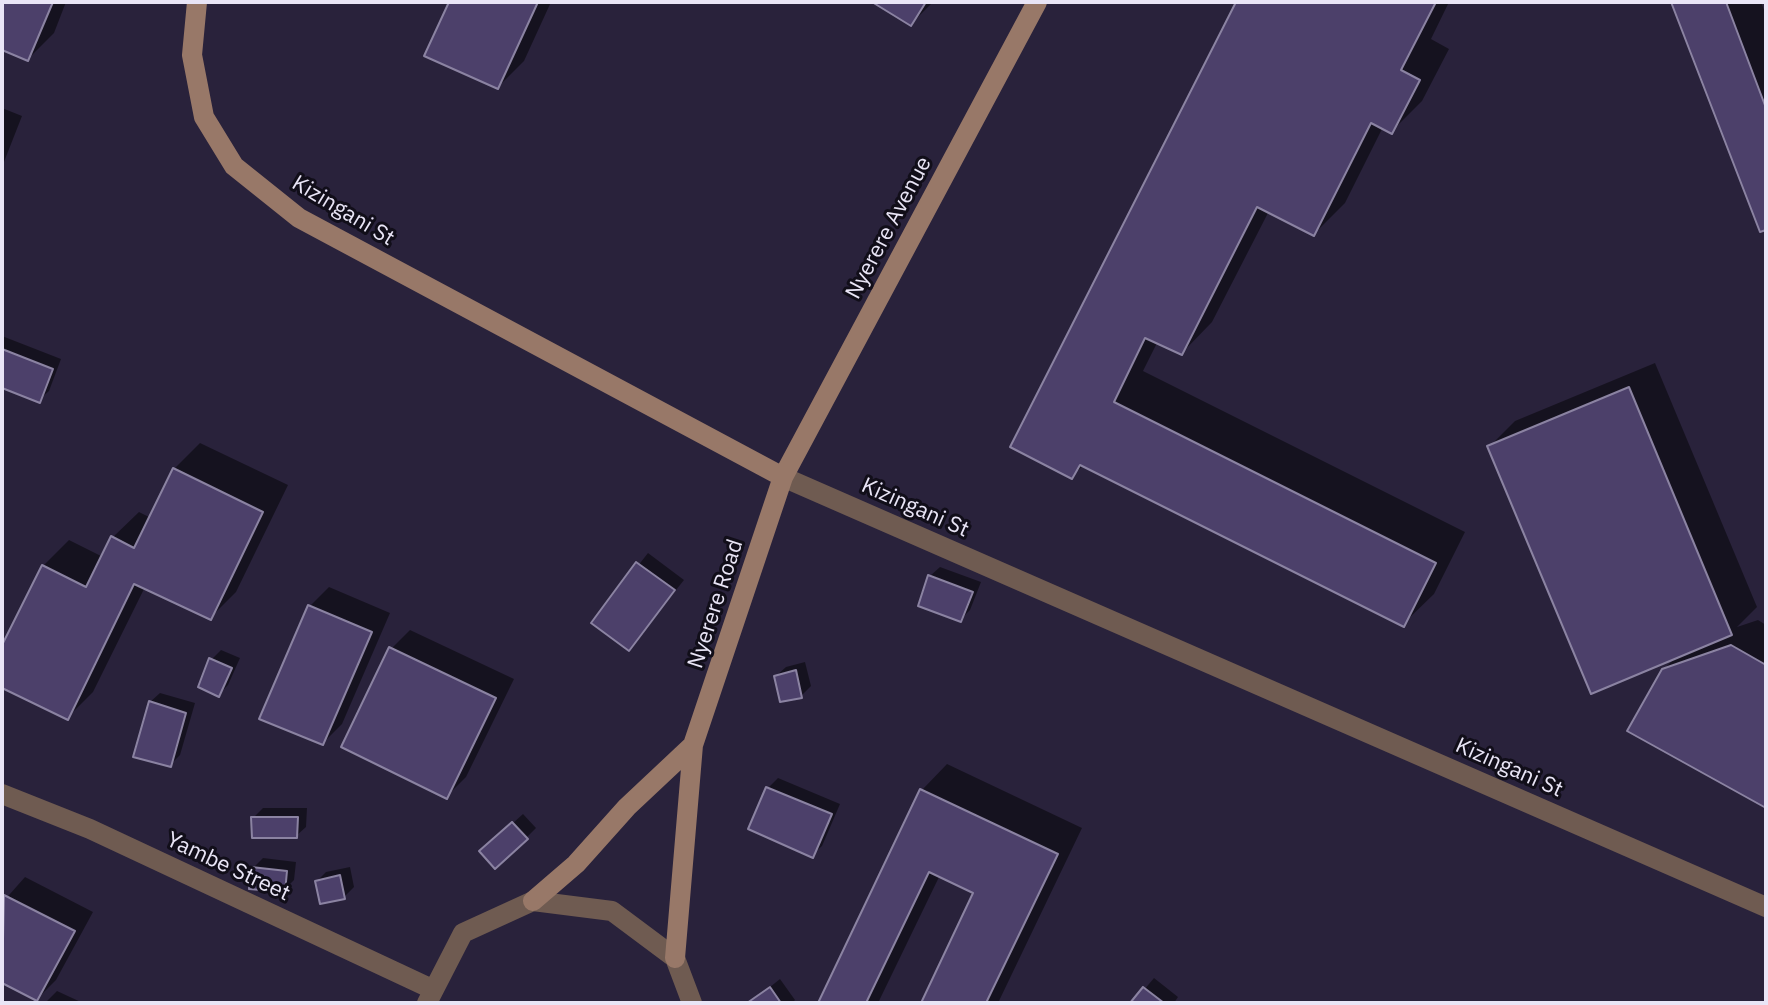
<!DOCTYPE html>
<style>
body{margin:0}
#map{position:relative;width:1768px;height:1005px;overflow:hidden;background:#29223b;font-family:"IBM Plex Sans",sans-serif}
canvas{display:block}
.frame{position:absolute;inset:0;border:4px solid #e9e5f6;pointer-events:none}
</style>
<div id="map">
<canvas width="1768" height="1005"></canvas>
<div class="frame"></div>
</div>
<script>
const ctx = document.querySelector('canvas').getContext('2d');
ctx.lineJoin = 'round';
function fill(path, color) {
  ctx.fillStyle = color;
  ctx.fill(path, 'evenodd');
}
function poly(rows) {
  const path = new Path2D();
  for (const r of rows) {
    path.moveTo(r[0], r[1]);
    for (let i = 2; i < r.length; i += 2) path.lineTo(r[i], r[i + 1]);
  }
  return path;
}
function strokePath(path, color, width, dash) {
  ctx.strokeStyle = color;
  ctx.lineWidth = width;
  ctx.lineCap = dash ? 'butt' : 'round';
  ctx.setLineDash(dash || []);
  ctx.stroke(path);
}
function drawText(font, color, halo, rows, align = 'center') {
  ctx.font = font + ' "IBM Plex Sans",sans-serif';
  ctx.lineWidth = 6;
  ctx.setLineDash([]);
  ctx.textBaseline = 'middle';
  ctx.strokeStyle = halo;
  ctx.fillStyle = color;
  for (const [text, x, y, turn = 0] of rows) {
    ctx.save();
    ctx.translate(x, y);
    ctx.rotate((+turn || 0) * Math.PI / 180);
    ctx.textAlign = isNaN(turn) ? turn : align;
    if (halo) ctx.strokeText(text, 0, 0);
    ctx.fillText(text, 0, 0);
    ctx.restore();
  }
}
fill(poly([
 [2,2,66,2,54,33,28,59,2,48],
 [451,2,551,2,524,61,498,87],
 [874,2,933,2,911,24],
 [1238,2,1449,2,1431,39,1449,49,1422,101,1392,131,1383,127,1345,203,1314,234,1269,211,1212,322,1182,353,1158,341,1143,371,1465,532,1434,594,1403,624,1084,465,1072,476],
 [1674,2,1761,2,1766,15,1766,227],
 [2,108,22,116,2,167],
 [2,336,61,359,49,391,39,400,2,386],
 [1655,363,1757,607,1737,627,1758,620,1766,625,1766,806,1663,670,1678,655,1490,446,1515,421],
 [200,443,288,485,236,592,210,618,145,587,93,692,67,718,2,686,2,650,43,566,69,540,103,557,113,537,139,512,151,518,174,469],
 [648,553,684,580,629,649,594,622],
 [940,567,981,582,970,610,961,619,930,576],
 [329,587,390,613,342,724,323,743,310,606],
 [410,630,514,679,466,777,447,796,391,649],
 [221,650,240,658,228,685,219,694,211,660],
 [805,662,811,686,801,696,776,676,786,667],
 [160,693,195,703,180,755,170,765,150,702],
 [947,764,1082,828,998,1003,923,1003,976,892,940,875,878,1003,820,1003,922,790],
 [778,778,840,804,822,846,812,855,768,788],
 [263,808,307,808,306,827,296,836,253,818],
 [523,814,536,828,526,838,492,842],
 [263,858,296,862,294,880,284,890,253,868],
 [350,867,354,887,344,897,317,881,326,872],
 [25,877,93,912,56,980,37,999,2,981,2,903],
 [1154,978,1178,997,1174,1003,1133,1003],
 [780,979,795,1000,792,1003,750,1003],
 [57,991,83,1003,45,1003]
]), '#0007');
const building = poly([
 [2,2,53,2,28,61,2,50,2,2],
 [449,2,538,2,498,89,424,56,449,2],
 [872,2,926,2,911,26,872,2],
 [1236,2,1436,2,1401,70,1420,80,1392,134,1371,123,1314,236,1257,207,1182,355,1145,338,1114,402,1436,563,1404,627,1080,465,1072,479,1010,447,1236,2],
 [1671,2,1726,2,1766,108,1766,230,1760,232,1671,2],
 [2,349,53,369,40,403,2,388,2,349],
 [1629,387,1732,635,1591,694,1487,446,1629,387],
 [173,468,263,512,211,620,134,584,68,720,2,688,2,645,42,565,86,587,111,536,134,548,173,468],
 [636,562,675,590,629,651,591,623,636,562],
 [928,575,973,592,961,622,918,606,928,575],
 [308,605,372,632,323,745,259,719,308,605],
 [1731,645,1766,665,1766,808,1627,731,1662,669,1731,645],
 [389,647,496,698,447,799,341,747,389,647],
 [209,658,232,668,219,697,198,687,209,658],
 [796,670,802,698,780,702,774,676,796,670],
 [149,701,186,713,171,767,133,757,149,701],
 [766,787,832,814,813,858,748,829,766,787],
 [920,789,1058,854,986,1003,921,1003,973,893,929,872,866,1003,818,1003,920,789],
 [251,817,298,817,297,838,252,838,251,817],
 [512,822,528,839,495,869,479,851,512,822],
 [251,867,287,871,285,892,249,889,251,867],
 [340,875,345,899,320,904,315,881,340,875],
 [4,895,75,931,37,1001,2,983,4,895],
 [770,987,781,1003,747,1003,770,987],
 [1143,987,1164,1003,1130,1003,1143,987]
]);
fill(building, '#4c406a');
strokePath(building, '#8b83a2', 2);
strokePath(poly([
 [783,477,1766,907],
 [2,794,90,829,432,989],
 [427,1003,463,933,533,901,612,911,675,958,692,1003]
]), '#6f5b51', 20);
strokePath(poly([
 [197,2,192,55,204,117,234,166,299,218,783,477],
 [533,901,576,864,627,807,693,745],
 [675,958,693,745,783,477,1037,2]
]), '#987868', 20);
drawText('22px', '#e9e5f6', '#110e19', [
 ["Kizingani St",343,211,31],
 ["Nyerere Avenue",889,228,-62],
 ["Kizingani St",915,508,24],
 ["Nyerere Road",716,604,-72],
 ["Kizingani St",1509,768,24],
 ["Yambe Street",228,867,25]
]);
</script>
